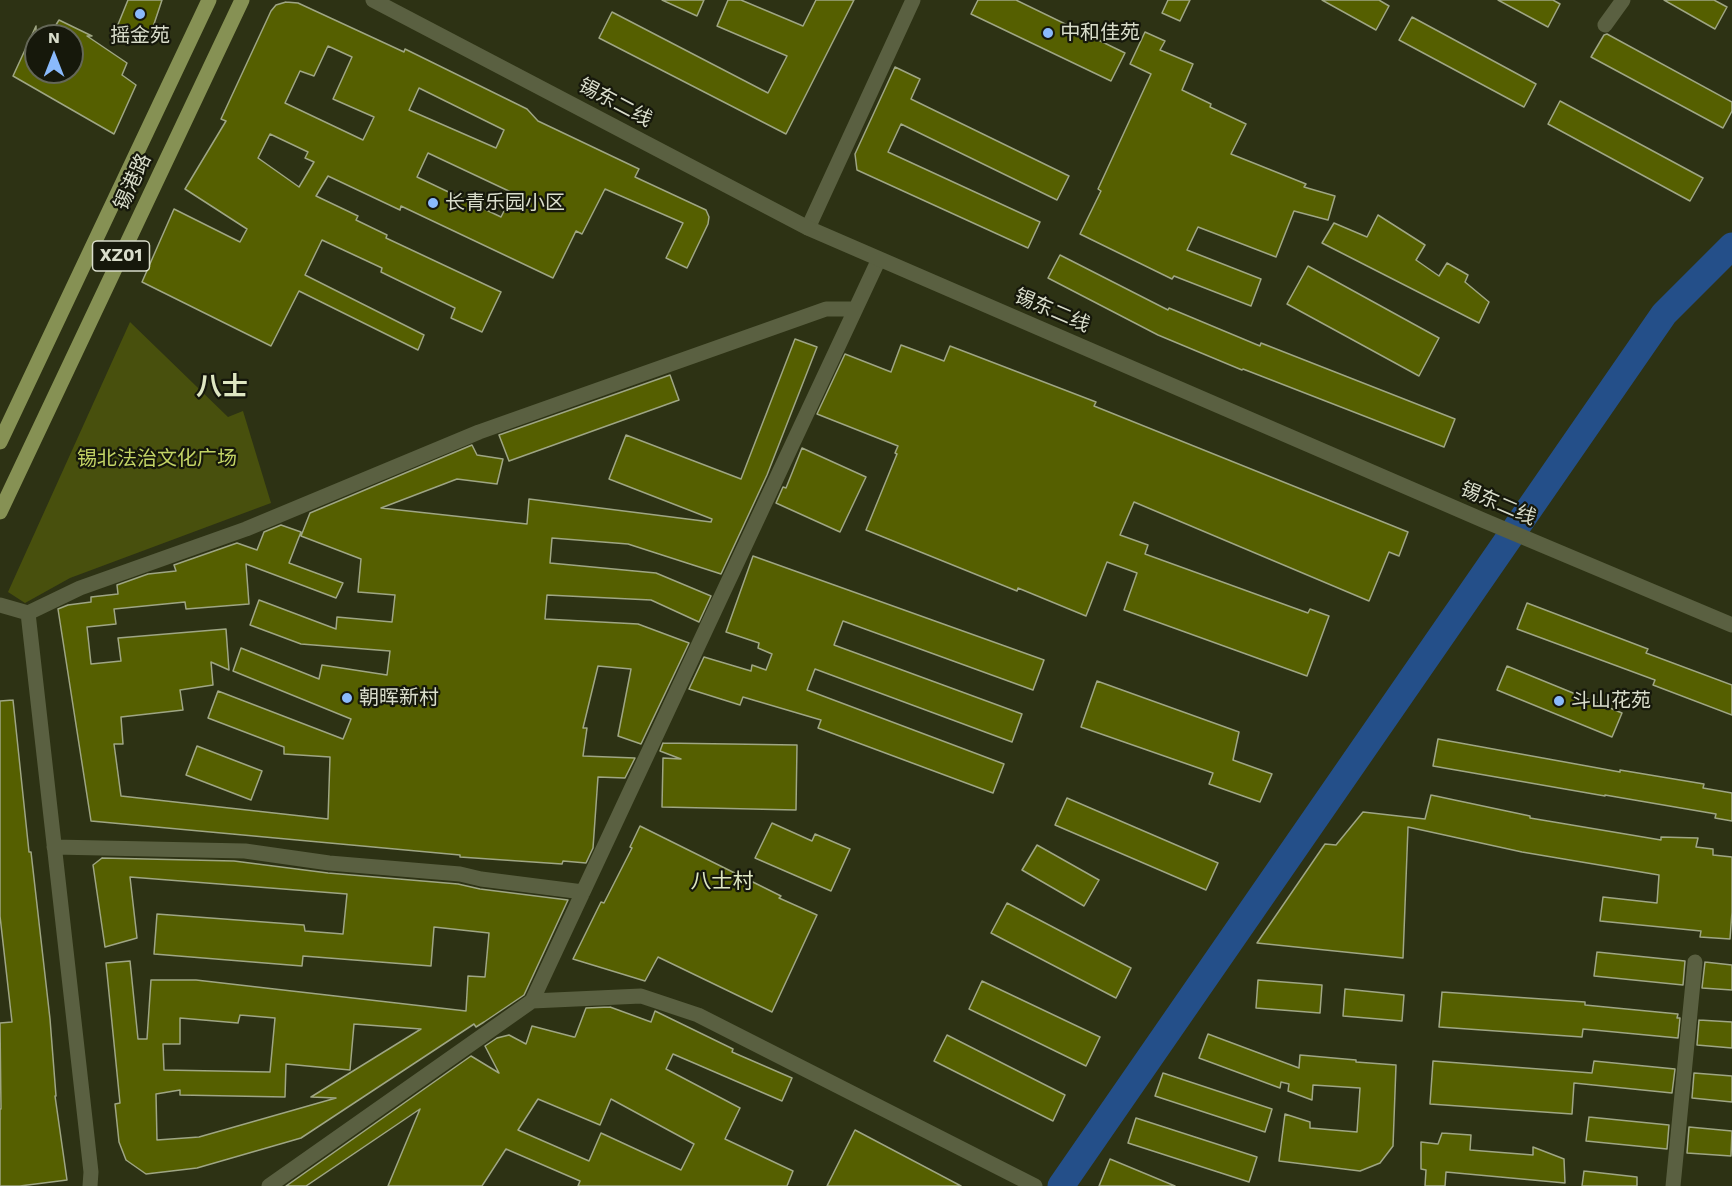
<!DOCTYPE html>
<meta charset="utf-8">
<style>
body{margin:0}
#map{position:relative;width:1732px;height:1186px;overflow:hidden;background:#2d3214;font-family:"Work Sans",sans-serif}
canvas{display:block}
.north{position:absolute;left:24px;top:24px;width:60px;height:60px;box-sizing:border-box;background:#16180b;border:2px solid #646758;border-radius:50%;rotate:0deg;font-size:16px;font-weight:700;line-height:24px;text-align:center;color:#d9ddcb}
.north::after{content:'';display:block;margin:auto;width:21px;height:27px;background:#8abafc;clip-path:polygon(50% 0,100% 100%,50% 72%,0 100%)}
</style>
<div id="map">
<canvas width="1732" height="1186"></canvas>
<div class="north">N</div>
</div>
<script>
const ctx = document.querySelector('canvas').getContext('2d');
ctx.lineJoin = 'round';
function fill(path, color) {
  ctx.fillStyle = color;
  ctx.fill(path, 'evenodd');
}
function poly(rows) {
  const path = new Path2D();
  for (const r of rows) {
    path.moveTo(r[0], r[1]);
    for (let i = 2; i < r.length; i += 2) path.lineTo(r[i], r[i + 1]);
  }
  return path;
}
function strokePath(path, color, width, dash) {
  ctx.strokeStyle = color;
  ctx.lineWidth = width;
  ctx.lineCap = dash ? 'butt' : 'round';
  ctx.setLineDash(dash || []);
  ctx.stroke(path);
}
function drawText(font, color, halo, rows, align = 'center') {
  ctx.font = font + ' "Work Sans","Noto Sans SC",sans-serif';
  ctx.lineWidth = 4.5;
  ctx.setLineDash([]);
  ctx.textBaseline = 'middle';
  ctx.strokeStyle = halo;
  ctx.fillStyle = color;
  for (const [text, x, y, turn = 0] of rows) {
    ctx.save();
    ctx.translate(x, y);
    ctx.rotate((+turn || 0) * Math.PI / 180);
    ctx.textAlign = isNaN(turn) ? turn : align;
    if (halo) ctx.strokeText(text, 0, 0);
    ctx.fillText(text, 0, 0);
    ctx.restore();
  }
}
fill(poly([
 [130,322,228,417,243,411,271,503,70,578,25,603,8,592]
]), '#48500d');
strokePath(poly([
 [1061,1186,1664,314,1732,246]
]), '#244f89', 27);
const building = poly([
 [128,0,162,0,148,42,117,27,128,0],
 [662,0,704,0,697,16,662,0],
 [728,0,741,0,803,26,816,0,854,0,786,134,599,38,612,12,768,93,787,56,717,26,728,0],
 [978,0,1016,0,1125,53,1111,81,971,14,978,0],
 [1168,0,1190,0,1180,21,1162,13,1168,0],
 [1322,0,1379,0,1389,6,1376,30,1322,0],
 [1498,0,1553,0,1560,4,1548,27,1498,0],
 [1664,0,1714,0,1727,7,1715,29,1664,0],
 [286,2,298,3,404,52,405,49,527,109,538,121,639,169,635,177,706,210,709,217,708,224,687,268,666,258,683,223,605,189,582,234,576,231,553,278,401,206,400,210,328,176,316,196,358,216,356,220,387,235,386,238,501,292,482,332,451,318,455,308,381,272,382,268,322,240,305,275,424,335,418,350,299,291,271,346,142,282,174,209,240,242,247,229,185,189,226,121,221,119,271,11,276,5,286,2],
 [328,46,352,57,333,99,374,117,363,140,285,103,300,71,314,76,328,46],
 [419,88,504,130,496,148,409,110,419,88],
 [270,134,308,152,305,158,314,162,299,187,258,158,270,134],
 [428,153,513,193,501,217,417,177,428,153],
 [1412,17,1536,84,1524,107,1399,40,1412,17],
 [59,20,92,36,87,36,127,63,122,75,136,85,114,134,13,76,36,26,36,72,72,72,72,36,49,36,59,20],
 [1145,32,1165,41,1160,50,1193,64,1182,90,1211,104,1210,107,1246,124,1231,154,1306,184,1304,187,1335,196,1328,220,1294,211,1276,257,1198,227,1187,250,1261,279,1251,306,1174,276,1172,279,1080,234,1101,191,1098,189,1151,74,1130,64,1145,32],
 [1607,34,1732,102,1732,111,1723,128,1591,57,1604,35,1607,34],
 [895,67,920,79,911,99,1069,176,1057,200,901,124,888,152,1040,222,1028,248,857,170,855,154,895,67],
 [1560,101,1703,178,1690,201,1548,124,1560,101],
 [1378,215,1425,245,1416,260,1439,276,1447,263,1468,275,1465,282,1489,302,1479,323,1322,243,1334,223,1367,237,1378,215],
 [1060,255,1168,310,1169,308,1260,346,1261,343,1455,419,1444,447,1243,369,1242,370,1158,335,1048,278,1060,255],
 [1308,266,1439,338,1419,376,1287,304,1308,266],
 [795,339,817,347,767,475,721,574,628,544,552,538,550,563,656,573,711,596,699,622,651,600,547,595,545,619,638,624,689,643,641,744,618,736,631,669,598,666,583,728,587,728,583,756,635,758,625,778,598,777,593,848,586,863,563,861,562,864,460,857,460,855,91,821,58,609,68,605,91,602,91,597,118,594,117,585,148,574,176,571,174,565,237,543,257,550,264,532,281,525,301,532,289,563,343,583,336,598,246,564,249,604,186,609,185,602,114,609,116,624,87,627,91,664,121,661,118,638,226,629,229,670,211,662,213,685,180,690,183,710,121,717,123,744,114,744,121,796,328,819,330,757,284,754,284,747,208,718,218,691,343,739,351,719,233,671,241,648,319,679,322,665,387,675,390,651,301,644,250,625,259,600,336,629,337,617,392,622,395,595,358,592,361,559,301,536,310,513,472,445,477,455,503,459,497,484,457,479,381,508,527,524,529,499,711,522,712,519,609,479,626,435,741,479,795,339],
 [901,345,944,361,950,346,1096,402,1094,406,1408,532,1399,556,1389,552,1369,601,1134,502,1120,535,1148,545,1145,554,1308,613,1310,609,1329,616,1307,676,1124,610,1137,573,1107,562,1086,616,1018,588,1017,591,866,530,897,454,895,453,898,446,817,414,845,354,891,372,901,345],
 [670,375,679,400,509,461,499,435,670,375],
 [802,448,866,477,840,532,776,503,783,487,786,488,802,448],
 [753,556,1044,660,1033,690,843,621,834,645,1022,714,1012,742,815,669,807,690,1004,764,993,793,818,728,821,720,743,697,740,705,689,689,704,657,751,671,752,665,766,670,772,654,758,648,759,643,726,632,753,556],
 [1527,603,1648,649,1646,653,1732,685,1732,715,1653,685,1655,680,1517,629,1527,603],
 [1507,666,1622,713,1612,737,1497,690,1507,666],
 [1097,681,1239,732,1233,760,1272,774,1260,802,1209,784,1213,773,1081,727,1097,681],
 [13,700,29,852,31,852,50,1019,56,1096,55,1096,67,1180,20,1186,0,1186,0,1109,1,1109,0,1023,12,1022,0,916,0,701,13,700],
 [1438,739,1620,772,1620,770,1704,784,1703,788,1732,793,1732,821,1715,818,1716,814,1605,795,1605,796,1433,766,1438,739],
 [663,743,797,745,796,810,662,807,663,758,681,759,660,751,663,743],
 [197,746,262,771,251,800,186,775,197,746],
 [1431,795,1530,816,1530,818,1661,840,1661,837,1698,838,1696,847,1713,849,1713,855,1732,857,1732,912,1730,939,1700,937,1701,931,1600,921,1603,897,1657,903,1659,875,1522,852,1408,827,1403,958,1257,943,1325,844,1336,845,1363,812,1425,819,1431,795],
 [1067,798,1218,863,1206,890,1055,825,1067,798],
 [772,823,812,841,815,834,850,849,831,891,755,858,772,823],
 [640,826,781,896,779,898,817,915,772,1012,658,957,645,981,573,959,601,902,604,903,632,848,630,847,640,826],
 [1037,845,1099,880,1084,906,1022,870,1037,845],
 [102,858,234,861,328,873,458,884,480,889,568,900,524,995,484,1022,476,1027,474,1024,301,1138,197,1168,146,1174,126,1160,119,1142,115,1104,120,1103,106,963,130,961,138,1039,147,1039,151,980,196,980,466,1011,468,976,485,977,489,933,434,927,431,966,303,956,302,966,154,954,157,914,304,925,305,931,343,934,347,894,130,877,137,938,105,947,93,865,102,858],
 [240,1015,275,1018,270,1072,164,1070,163,1044,180,1044,180,1018,238,1023,240,1015],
 [354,1024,421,1029,311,1097,336,1098,199,1137,157,1140,156,1094,180,1090,180,1095,285,1097,286,1064,350,1070,354,1024],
 [1007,903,1131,968,1116,998,991,933,1007,903],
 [1597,952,1685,961,1683,985,1594,976,1597,952],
 [1705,962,1732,965,1732,990,1702,988,1705,962],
 [1258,980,1322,985,1320,1013,1256,1008,1258,980],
 [982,981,1100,1037,1086,1066,969,1009,982,981],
 [1345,989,1404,995,1402,1021,1343,1016,1345,989],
 [1442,992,1585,1002,1585,1005,1678,1014,1677,1018,1680,1018,1678,1038,1583,1029,1582,1037,1439,1027,1442,992],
 [610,1007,651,1022,655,1011,733,1049,732,1052,792,1078,782,1101,673,1054,666,1069,740,1108,725,1139,793,1171,787,1186,578,1186,580,1181,506,1149,482,1186,388,1186,420,1109,306,1186,286,1186,471,1056,499,1073,485,1046,497,1038,509,1035,526,1044,532,1026,574,1037,575,1037,586,1008,610,1007],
 [538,1099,600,1125,611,1099,694,1144,681,1170,601,1133,589,1161,518,1130,538,1099],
 [1699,1020,1732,1022,1732,1048,1697,1045,1699,1020],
 [1208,1034,1299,1068,1300,1055,1356,1060,1356,1062,1396,1065,1393,1146,1380,1163,1360,1171,1279,1161,1285,1114,1310,1122,1310,1128,1357,1132,1360,1088,1313,1085,1312,1100,1288,1091,1289,1084,1281,1082,1280,1088,1199,1058,1208,1034],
 [947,1035,1065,1095,1053,1121,934,1061,947,1035],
 [1433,1061,1592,1073,1594,1061,1675,1069,1672,1093,1574,1083,1572,1114,1430,1104,1433,1061],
 [1163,1073,1272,1109,1265,1132,1155,1096,1163,1073],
 [1694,1073,1732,1076,1732,1102,1692,1098,1694,1073],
 [1589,1117,1669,1125,1667,1149,1586,1141,1589,1117],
 [1136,1118,1257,1157,1249,1182,1128,1143,1136,1118],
 [1689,1127,1732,1131,1731,1156,1687,1153,1689,1127],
 [855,1130,961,1186,827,1186,855,1130],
 [1442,1133,1471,1135,1470,1150,1533,1155,1533,1147,1564,1159,1565,1183,1446,1172,1445,1186,1425,1186,1426,1170,1421,1169,1421,1142,1438,1144,1442,1133],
 [1110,1159,1175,1186,1099,1186,1110,1159],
 [1584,1171,1637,1177,1637,1186,1582,1186,1584,1171]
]);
fill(building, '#555f00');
strokePath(building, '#9fa684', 1.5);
strokePath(poly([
 [1605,25,1623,0],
 [808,228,913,0],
 [0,605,28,613,91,1172,90,1186],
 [28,613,80,588,246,529,479,432,826,309,855,309],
 [54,847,245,851,329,863,460,874,481,879,583,892],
 [532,1001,641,996,698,1015,1035,1186],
 [269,1186,532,1001,879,259],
 [1673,1186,1695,962]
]), '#5a6041', 15);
strokePath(poly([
 [373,0,808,228,1485,521,1732,625]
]), '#5a6041', 15);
strokePath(poly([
 [0,442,209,0],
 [0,512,242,0]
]), '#869154', 15);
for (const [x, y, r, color] of [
 [140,14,6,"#8abafc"],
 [1048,33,6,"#8abafc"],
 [433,203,6,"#8abafc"],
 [347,698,6,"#8abafc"],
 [1559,701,6,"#8abafc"]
]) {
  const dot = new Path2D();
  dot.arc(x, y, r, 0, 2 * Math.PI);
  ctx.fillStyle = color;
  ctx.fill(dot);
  strokePath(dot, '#16180b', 2);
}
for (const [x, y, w] of [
 [121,256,57]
]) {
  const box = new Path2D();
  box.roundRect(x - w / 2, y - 15, w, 30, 4.5);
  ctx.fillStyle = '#16180b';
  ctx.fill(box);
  strokePath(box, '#d9ddcb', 1.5);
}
drawText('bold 18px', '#d9ddcb', null, [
 ["XZ01",121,256]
]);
drawText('20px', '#d9ddcb', '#16180b', [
 ["中和佳苑",1060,33],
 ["摇金苑",140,36,"center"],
 ["长青乐园小区",445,203],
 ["朝晖新村",359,698],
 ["斗山花苑",1571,701]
], 'left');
drawText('20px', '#d9ddcb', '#16180b', [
 ["锡东二线",615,103,28],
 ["锡港路",133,182,-65],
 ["锡东二线",1052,311,23],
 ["锡东二线",1498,504,23]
]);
drawText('20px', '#c3d465', '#16180b', [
 ["锡北法治文化广场",157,459]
]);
drawText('21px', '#dee6c2', '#16180b', [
 ["八士村",722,882]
]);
drawText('bold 26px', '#dee6c2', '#16180b', [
 ["八士",222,387]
]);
</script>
